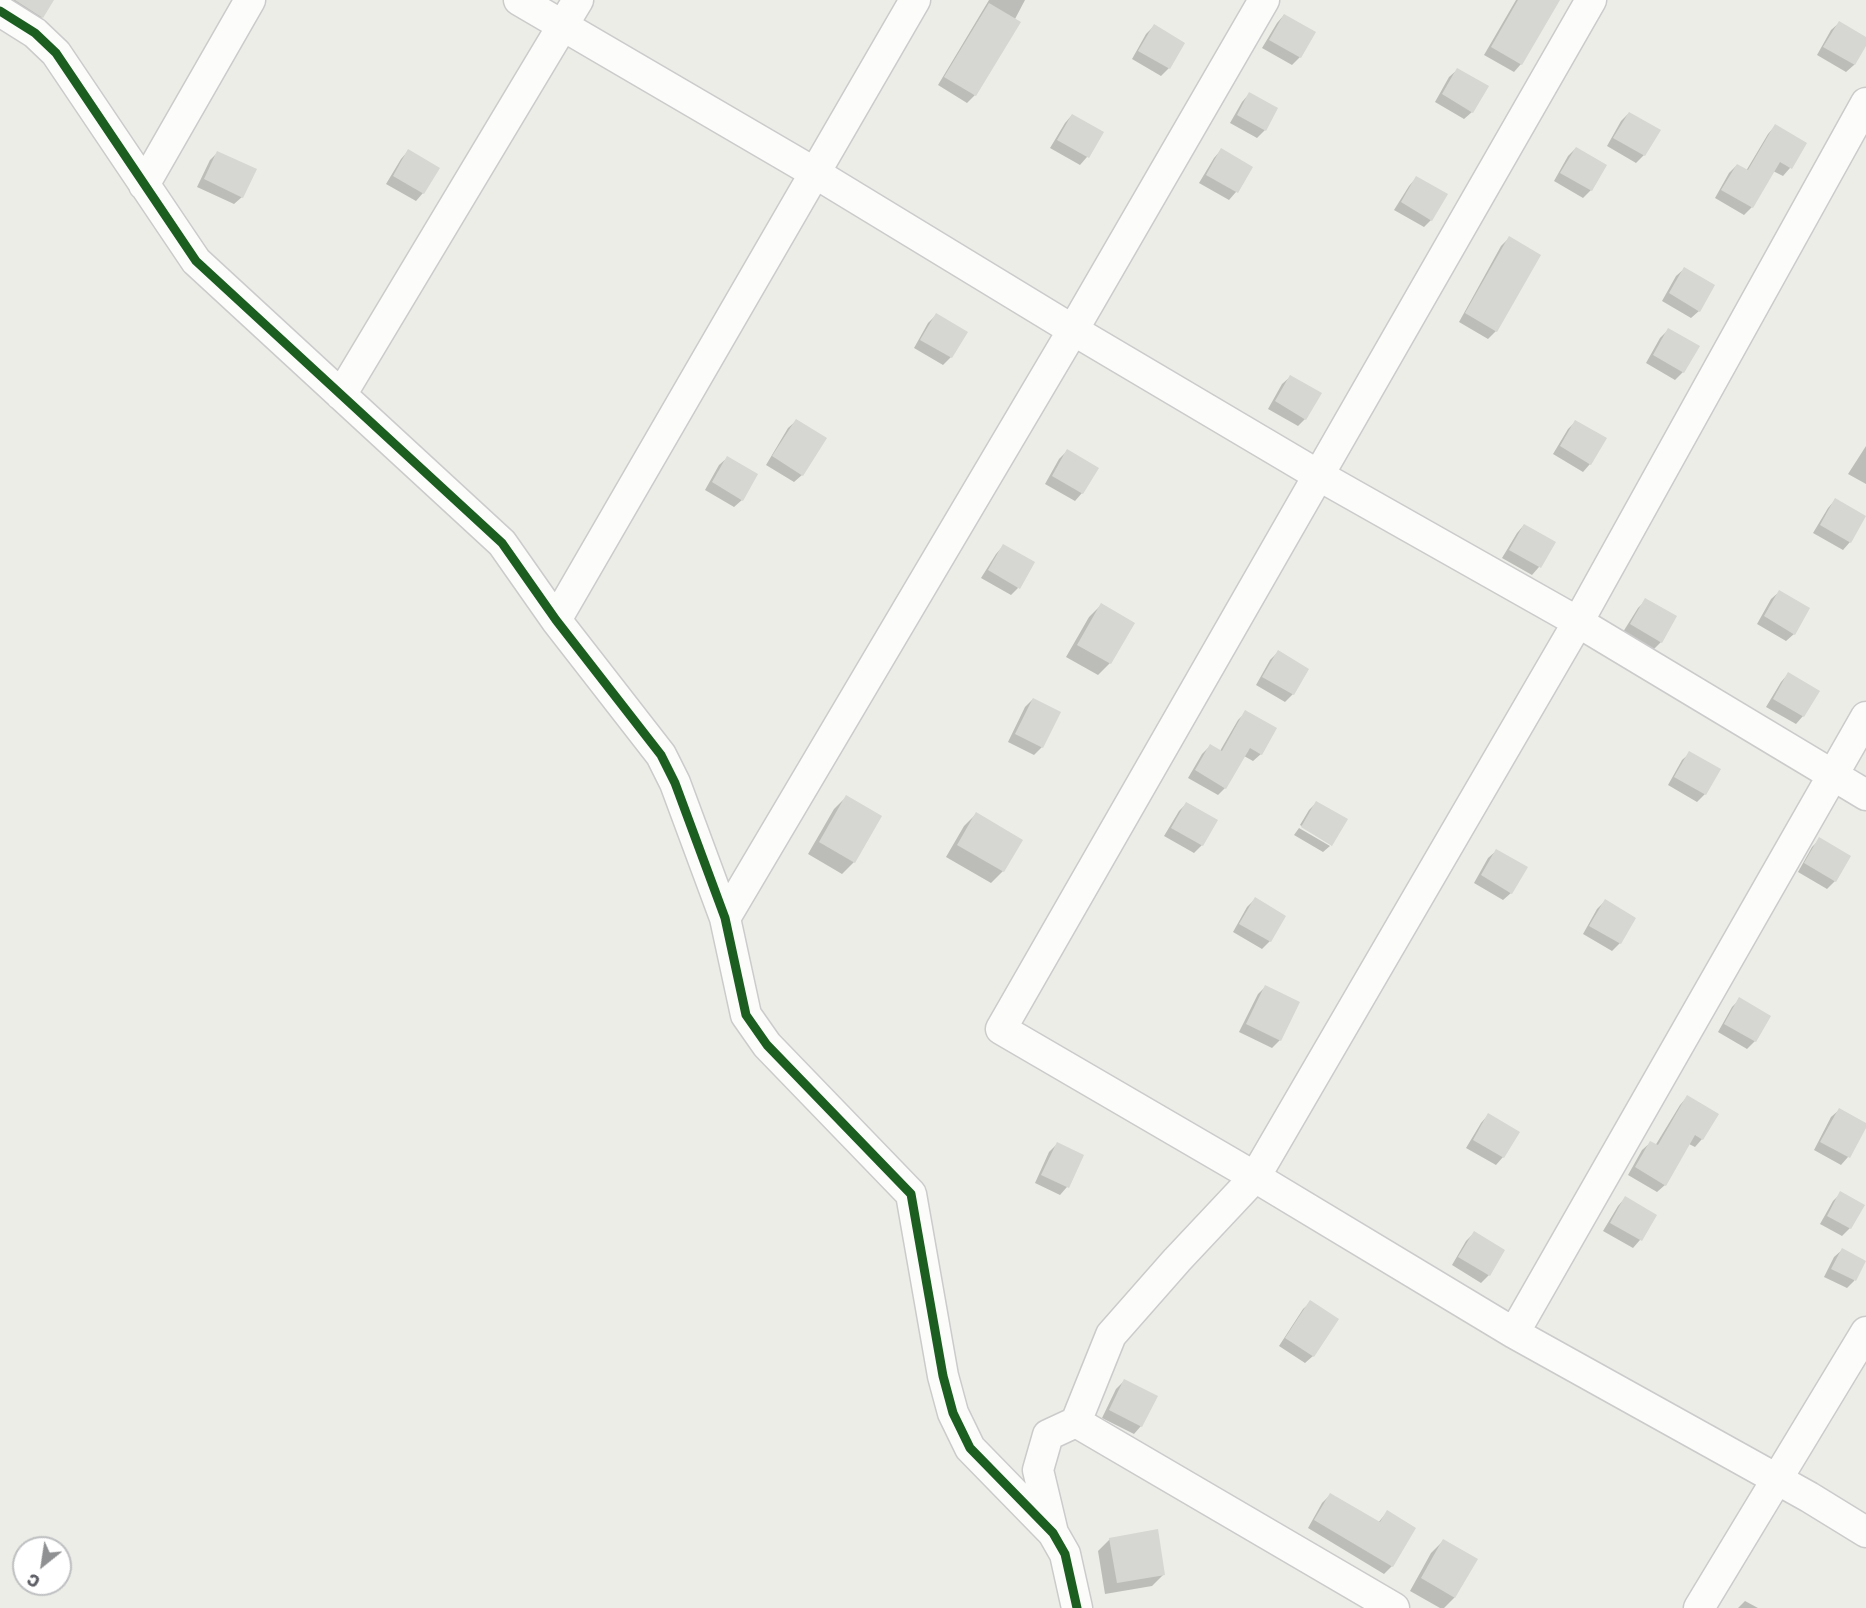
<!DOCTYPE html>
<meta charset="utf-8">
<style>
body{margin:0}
#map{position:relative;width:1866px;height:1608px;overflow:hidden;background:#ecede7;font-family:Rubik,sans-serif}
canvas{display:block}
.north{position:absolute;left:12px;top:1536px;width:60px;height:60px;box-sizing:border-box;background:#fff;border:2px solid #bebfc1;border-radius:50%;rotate:210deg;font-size:16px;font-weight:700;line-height:24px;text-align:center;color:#5d5e65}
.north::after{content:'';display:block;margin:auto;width:21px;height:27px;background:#8f9092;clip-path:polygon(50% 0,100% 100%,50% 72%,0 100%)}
</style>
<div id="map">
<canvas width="1866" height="1608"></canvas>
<div class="north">С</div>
</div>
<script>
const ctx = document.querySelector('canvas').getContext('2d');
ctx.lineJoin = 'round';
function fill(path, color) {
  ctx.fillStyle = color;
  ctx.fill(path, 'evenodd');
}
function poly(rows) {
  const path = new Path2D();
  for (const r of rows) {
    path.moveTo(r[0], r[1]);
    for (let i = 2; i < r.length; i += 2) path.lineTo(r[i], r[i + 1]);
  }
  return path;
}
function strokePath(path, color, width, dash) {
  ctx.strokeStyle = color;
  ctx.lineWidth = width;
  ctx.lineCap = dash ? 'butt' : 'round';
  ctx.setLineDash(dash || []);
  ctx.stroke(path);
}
fill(poly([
 [10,0,48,0,42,17,35,25],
 [989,0,1025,0,975,95,967,103,938,85],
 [1516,0,1558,0,1521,64,1514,72,1484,55],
 [1284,15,1314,33,1300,57,1292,65,1262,48,1277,23],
 [1839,23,1866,38,1866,43,1854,65,1846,72,1817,55,1831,30],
 [1154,26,1169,68,1161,76,1132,59,1146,34],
 [1457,70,1472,112,1464,119,1435,102,1449,77],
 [1249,94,1276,109,1265,130,1257,138,1230,123,1242,102],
 [1629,113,1644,155,1636,163,1607,146,1621,121],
 [1072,115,1102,132,1087,157,1080,165,1050,148,1065,123],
 [1775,126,1805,143,1790,168,1783,176,1773,171,1752,207,1744,215,1715,198,1729,173,1737,165,1746,171,1768,134],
 [1576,148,1605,165,1591,190,1583,198,1554,181,1568,156],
 [1221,150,1251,167,1236,192,1229,200,1199,183,1214,158],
 [408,151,423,193,416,201,386,184,401,159],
 [217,153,242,197,234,204,197,187,210,160],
 [1416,178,1431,220,1424,227,1394,210,1409,186],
 [1509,238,1496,331,1488,339,1459,322,1501,246],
 [1684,269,1699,311,1691,318,1662,301,1676,276],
 [936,315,951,357,943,365,914,348,928,323],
 [1668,330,1683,372,1675,380,1646,363,1660,338],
 [1290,377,1305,419,1298,426,1268,409,1282,384],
 [796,421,802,475,794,482,766,465,788,428],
 [1575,422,1590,464,1583,472,1553,454,1568,429],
 [1866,446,1866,484,1848,474],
 [1067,451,1082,493,1075,501,1045,484,1059,459],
 [727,458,742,500,734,507,705,490,719,465],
 [1835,500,1850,542,1843,550,1813,533,1828,508],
 [1524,525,1554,542,1539,567,1532,575,1502,558,1517,533],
 [1003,546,1018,588,1011,595,981,578,996,554],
 [1779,592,1794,634,1786,641,1757,624,1771,599],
 [1646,600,1661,642,1653,650,1623,632,1638,608],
 [1101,605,1110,663,1098,675,1066,657,1089,617],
 [1278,652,1293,694,1285,702,1256,685,1270,660],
 [1788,674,1803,716,1796,724,1766,707,1781,682],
 [1033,699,1042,747,1034,755,1008,742,1025,707],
 [1246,712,1261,754,1253,761,1244,756,1225,788,1218,795,1188,778,1202,754,1210,746,1220,751,1238,720],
 [1690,753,1719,770,1705,794,1697,802,1668,785,1682,760],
 [846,797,854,862,842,874,808,854,834,809],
 [1187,803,1216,820,1202,845,1194,853,1164,836,1179,811],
 [1316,803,1331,843,1300,825,1309,810],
 [976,814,1003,871,991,883,946,857,964,826],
 [1299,828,1330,846,1323,852,1294,835],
 [1820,839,1835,881,1827,889,1798,872,1812,847],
 [1496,851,1511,893,1503,900,1474,883,1488,858],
 [1255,899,1270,941,1262,949,1233,932,1247,907],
 [1605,901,1620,943,1612,951,1583,934,1597,909],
 [1265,987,1280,1040,1272,1048,1239,1032,1258,994],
 [1740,999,1769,1016,1755,1041,1747,1049,1718,1032,1732,1007],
 [1687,1097,1702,1139,1695,1147,1689,1144,1665,1185,1657,1192,1628,1175,1642,1150,1650,1143,1655,1146,1680,1105],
 [1839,1110,1866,1125,1848,1157,1841,1165,1814,1150,1831,1117],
 [1488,1115,1503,1157,1496,1165,1466,1148,1481,1123],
 [1057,1144,1067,1187,1060,1195,1035,1183,1049,1152],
 [1841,1193,1850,1228,1842,1236,1820,1224,1833,1201],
 [1625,1198,1655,1215,1640,1240,1633,1248,1603,1231,1618,1206],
 [1474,1233,1489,1275,1481,1283,1452,1265,1466,1241],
 [1842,1250,1864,1261,1854,1281,1847,1288,1824,1277,1834,1257],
 [1311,1302,1313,1356,1305,1363,1279,1346,1303,1309],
 [1124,1381,1141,1426,1134,1434,1102,1418,1116,1389],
 [1330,1495,1378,1523,1387,1512,1392,1566,1384,1574,1308,1528,1322,1503],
 [1110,1539,1164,1574,1152,1586,1105,1594,1098,1551],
 [1443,1541,1476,1560,1454,1598,1444,1608,1440,1608,1410,1591,1431,1553],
 [1745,1601,1758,1608,1738,1608]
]), '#0003');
fill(poly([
 [15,0,54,0,43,18],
 [1518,0,1560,0,1522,65,1491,47],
 [989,3,1021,22,976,96,944,77],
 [1284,14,1316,32,1301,58,1269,40],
 [1839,21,1866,37,1866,46,1855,65,1823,47],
 [1154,24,1185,43,1170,69,1138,51],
 [1457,68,1489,86,1473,113,1442,94],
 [1249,92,1278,108,1266,131,1237,115],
 [1629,112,1661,130,1645,156,1613,138],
 [1072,114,1104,132,1089,158,1057,140],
 [1775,124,1807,143,1792,169,1780,162,1753,208,1721,190,1737,164,1748,170],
 [1576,147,1607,165,1592,191,1560,173],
 [1221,148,1253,167,1238,193,1206,175],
 [408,149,440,168,424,194,393,176],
 [217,151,257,169,243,198,204,179],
 [1416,176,1448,194,1432,221,1401,202],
 [1509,236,1541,255,1497,332,1465,313],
 [1684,267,1715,285,1700,312,1669,293],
 [936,313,968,332,952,358,920,340],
 [1668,328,1700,346,1684,373,1653,355],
 [1290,375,1322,393,1306,420,1275,401],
 [796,419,827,438,803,476,772,456],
 [1575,420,1607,438,1591,465,1560,446],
 [1067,449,1099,468,1083,494,1052,476],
 [727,456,758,474,743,501,712,482],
 [1835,498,1866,516,1851,543,1820,525],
 [1524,524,1556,542,1541,568,1509,550],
 [1003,544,1035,562,1020,589,988,570],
 [1779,590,1810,608,1795,635,1764,616],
 [1645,598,1677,616,1662,643,1630,624],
 [1101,603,1135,623,1111,664,1077,645],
 [1278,650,1309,669,1294,695,1262,677],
 [1788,672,1820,691,1804,717,1773,699],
 [1033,698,1061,712,1043,748,1015,734],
 [1245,710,1277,728,1262,755,1250,748,1226,789,1195,770,1210,744,1222,751],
 [1689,751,1721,769,1706,795,1674,777],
 [846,795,882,816,855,863,819,842],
 [1316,801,1348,819,1332,846,1301,827],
 [1186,802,1218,820,1203,846,1171,828],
 [976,812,1023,840,1004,872,957,845],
 [1819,837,1851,856,1836,882,1804,863],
 [1496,849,1528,867,1512,894,1481,875],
 [1255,897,1286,916,1271,942,1239,924],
 [1605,899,1636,918,1621,944,1589,926],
 [1265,985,1300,1002,1281,1041,1246,1024],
 [1739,997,1771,1016,1756,1042,1724,1024],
 [1687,1095,1719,1114,1703,1140,1695,1135,1666,1186,1635,1167,1650,1141,1658,1145],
 [1839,1108,1866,1123,1866,1128,1850,1158,1820,1142],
 [1488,1113,1520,1132,1504,1158,1473,1140],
 [1057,1142,1084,1155,1069,1188,1041,1175],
 [1840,1191,1865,1205,1851,1229,1827,1216],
 [1625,1196,1657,1215,1642,1241,1610,1223],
 [1474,1231,1505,1250,1490,1276,1458,1257],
 [1842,1248,1866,1261,1856,1281,1831,1269],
 [1310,1300,1339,1319,1314,1357,1285,1338],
 [1124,1379,1158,1396,1142,1427,1109,1410],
 [1330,1493,1380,1522,1387,1510,1416,1528,1393,1567,1314,1520],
 [1158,1529,1165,1575,1117,1583,1109,1538],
 [1443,1539,1478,1559,1455,1598,1421,1578]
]), '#d6d6d2');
const minor = poly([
 [519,0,815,173,1073,330,1318,475,1578,622,1866,795],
 [1591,0,1001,1029,1255,1177,1514,1333,1809,1497,1866,1532],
 [0,11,35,33,56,53,196,261,502,543,556,620,661,755,675,783,725,918,746,1015,767,1045,911,1194,943,1376,953,1413,970,1448,1053,1533,1065,1554,1077,1608],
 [144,185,250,0],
 [341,395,578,0],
 [556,620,915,0],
 [725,918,1073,330,1264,0],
 [1514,1333,1866,717],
 [1076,1422,1111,1335,1177,1260,1255,1177,1578,622,1866,103],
 [1053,1533,1038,1470,1048,1435,1076,1422,1394,1608],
 [1699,1608,1866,1332]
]);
strokePath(minor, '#cbcbcb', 33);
strokePath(minor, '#fcfcfb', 30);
strokePath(poly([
 [0,11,35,33,56,53,196,261,502,543,556,620,661,755,675,783,725,918,746,1015,767,1045,911,1194,943,1376,953,1413,970,1448,1053,1533,1065,1554,1077,1608]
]), '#1b5e20', 9);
</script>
